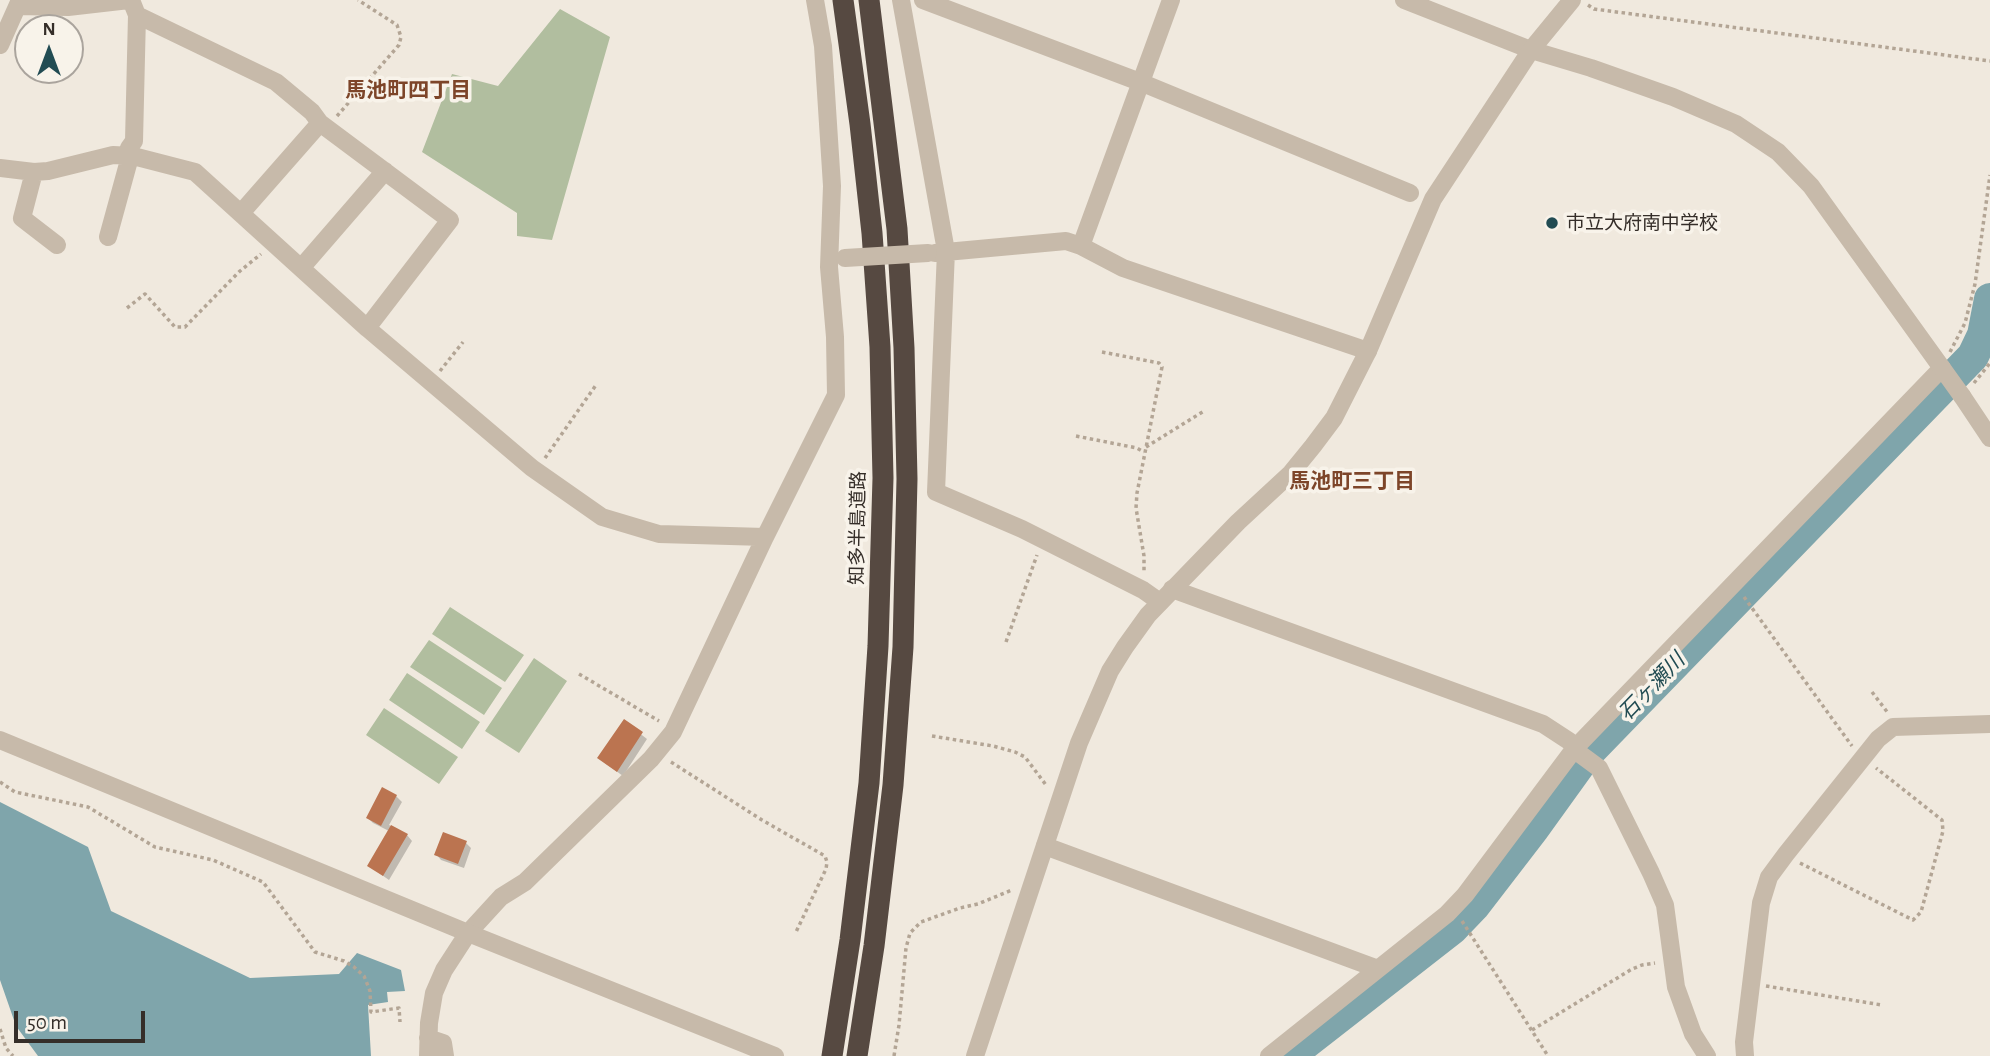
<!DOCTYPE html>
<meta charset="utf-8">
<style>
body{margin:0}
#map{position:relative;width:1990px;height:1056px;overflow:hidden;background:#f0e9de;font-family:"Alegreya Sans",sans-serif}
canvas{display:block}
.north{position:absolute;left:14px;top:14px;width:70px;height:70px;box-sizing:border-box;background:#f8f3ea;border:2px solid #aaa49d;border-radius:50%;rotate:0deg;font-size:19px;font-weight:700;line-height:28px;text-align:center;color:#352e29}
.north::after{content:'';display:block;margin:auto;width:24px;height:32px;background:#224c53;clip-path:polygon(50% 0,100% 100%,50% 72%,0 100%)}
.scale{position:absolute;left:14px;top:1011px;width:131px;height:32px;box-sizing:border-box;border:4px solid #352e29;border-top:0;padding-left:9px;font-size:21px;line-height:24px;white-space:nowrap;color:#352e29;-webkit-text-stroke:5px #f8f3ea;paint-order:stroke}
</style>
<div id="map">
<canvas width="1990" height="1056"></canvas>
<div class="north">N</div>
<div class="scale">50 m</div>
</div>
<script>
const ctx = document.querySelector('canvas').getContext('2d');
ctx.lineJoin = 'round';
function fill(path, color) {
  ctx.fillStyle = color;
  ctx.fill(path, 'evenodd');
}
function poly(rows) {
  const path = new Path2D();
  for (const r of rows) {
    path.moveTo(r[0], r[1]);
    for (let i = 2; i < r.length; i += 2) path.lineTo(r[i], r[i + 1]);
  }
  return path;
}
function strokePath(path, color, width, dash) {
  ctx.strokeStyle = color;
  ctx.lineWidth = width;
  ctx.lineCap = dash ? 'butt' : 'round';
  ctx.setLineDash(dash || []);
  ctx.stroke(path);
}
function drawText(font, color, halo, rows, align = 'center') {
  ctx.font = font + ' "Alegreya Sans","Noto Sans JP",sans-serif';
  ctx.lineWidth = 7;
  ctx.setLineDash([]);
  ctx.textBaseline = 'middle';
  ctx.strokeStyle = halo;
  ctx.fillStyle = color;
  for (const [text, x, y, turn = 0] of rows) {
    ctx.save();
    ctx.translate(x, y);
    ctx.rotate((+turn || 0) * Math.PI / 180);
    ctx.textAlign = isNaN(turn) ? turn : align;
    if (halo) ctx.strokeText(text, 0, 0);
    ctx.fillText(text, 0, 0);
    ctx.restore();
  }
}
fill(poly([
 [560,9,610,37,552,240,517,236,517,213,422,152,452,74,498,86],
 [450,607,524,655,505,682,432,634],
 [429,640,502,688,484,715,410,667],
 [534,658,567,681,519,753,485,731],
 [407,673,480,722,462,749,389,700],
 [384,708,458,757,439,784,366,735]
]), '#b1be9f');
fill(poly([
 [0,802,88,847,111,911,250,978,339,974,357,953,401,970,405,991,387,992,388,1002,368,1005,371,1056,38,1056,16,1026,0,980]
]), '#7fa5ab');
fill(poly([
 [624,721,647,739,623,776,605,763],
 [396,796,402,802,389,825,407,835,412,841,389,880,369,866,389,831,373,823,368,818],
 [466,843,471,848,464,868,441,860,436,854]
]), '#0003');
strokePath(poly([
 [1289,1056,1452,929,1474,906,1534,828,1588,753,1973,356,1983,335,1990,299]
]), '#7fa5ab', 32);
fill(poly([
 [624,719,643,732,617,772,597,758],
 [382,787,397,795,381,826,366,818],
 [391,825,408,834,383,876,367,866],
 [443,832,467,841,458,864,434,855]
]), '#bb7450');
strokePath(poly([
 [1588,5,1594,9,1990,61],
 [337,116,399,45,401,37,397,25,358,0],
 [127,308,145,294,175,327,185,327,240,271,261,254],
 [1102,352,1159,363,1162,367,1137,493,1136,508,1144,556,1144,572],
 [1950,352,1965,323,1975,284,1990,175],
 [440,371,463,342],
 [1974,383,1990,363],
 [1076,436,1137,448,1144,452],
 [1146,447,1204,411],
 [545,458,596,385],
 [1744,597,1852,746],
 [1006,642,1037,555],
 [579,674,659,721],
 [1872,692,1888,713],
 [932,736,993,746,1015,752,1025,757,1046,785],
 [671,762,762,820,825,856,827,862,826,869,796,932],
 [0,782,15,792,88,807,155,847,213,860,263,882,315,952,344,961,354,967,364,976,370,991,371,1012,399,1008,400,1022],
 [1800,863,1913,920,1921,912,1943,831,1942,820,1876,768],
 [1462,921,1548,1056],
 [1766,986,1882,1005],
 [0,1029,6,1048,13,1056],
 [1532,1030,1632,969,1642,965,1655,963],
 [894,1056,899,1025,906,948,910,933,921,922,960,908,978,904,1012,890]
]), '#b3a595', 3.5, [3.5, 3.5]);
strokePath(poly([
 [131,0,137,15,276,82,312,112,320,123],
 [901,0,946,251,936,492,1022,529,1143,590,1160,602],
 [923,0,1140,82,1410,193],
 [1404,0,1531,50],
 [18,6,68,7,129,0],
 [0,45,20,0],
 [0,168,34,172,48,171,113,155,133,156,195,172,367,328,532,468,602,517,659,534,765,537],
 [34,172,22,218,57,245],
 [241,213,320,123,450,220,367,328],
 [108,237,128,164,129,148,134,141,137,15],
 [1081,246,1171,0],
 [935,253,1066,241,1081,246,1123,268,1368,351],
 [301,268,385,171],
 [1962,396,1990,438],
 [1172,589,1543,724,1569,741,1580,754,1599,768,1651,873,1665,905,1676,987,1693,1034,1707,1056],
 [0,740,468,933],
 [1045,846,1378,969],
 [428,1038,443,1043,445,1056],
 [428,1056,429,1023,434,993,444,970,468,933,501,897,525,882,651,759,673,732,765,537,836,395,835,337,829,267,832,186,823,46,815,0],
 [1269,1056,1447,914,1465,895,1575,748,1942,368],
 [1745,1056,1744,1042,1761,903,1769,877,1786,854,1878,739,1893,727,1990,724]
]), '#c7baaa', 18);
strokePath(poly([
 [1531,50,1591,68,1673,97,1736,124,1778,152,1811,186,1962,396],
 [468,933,775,1056],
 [975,1056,1079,743,1110,671,1125,647,1148,615,1238,522,1291,473,1313,446,1334,418,1368,351,1433,199,1531,50,1572,0]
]), '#c7baaa', 18);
strokePath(poly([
 [832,1056,850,940,869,783,878,646,883,478,880,347,872,233,860,124,843,0],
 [857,1056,874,946,893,785,903,647,907,479,904,348,897,229,869,0]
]), '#564941', 21);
strokePath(poly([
 [845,258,928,253]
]), '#c7baaa', 18);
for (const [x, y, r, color] of [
 [1552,223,7,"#224c53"]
]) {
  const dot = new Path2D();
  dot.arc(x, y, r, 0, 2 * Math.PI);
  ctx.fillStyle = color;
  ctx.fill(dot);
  strokePath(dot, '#f8f3ea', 2.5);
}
drawText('19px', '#352e29', '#f8f3ea', [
 ["市立大府南中学校",1566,223]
], 'left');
drawText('19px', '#352e29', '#f8f3ea', [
 ["知多半島道路",858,528,-89]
]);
drawText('bold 21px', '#7d4529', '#f8f3ea', [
 ["馬池町四丁目",408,91],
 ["馬池町三丁目",1352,482]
]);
drawText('italic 21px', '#224c53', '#f8f3ea', [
 ["石ヶ瀬川",1652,687,-46]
]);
</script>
